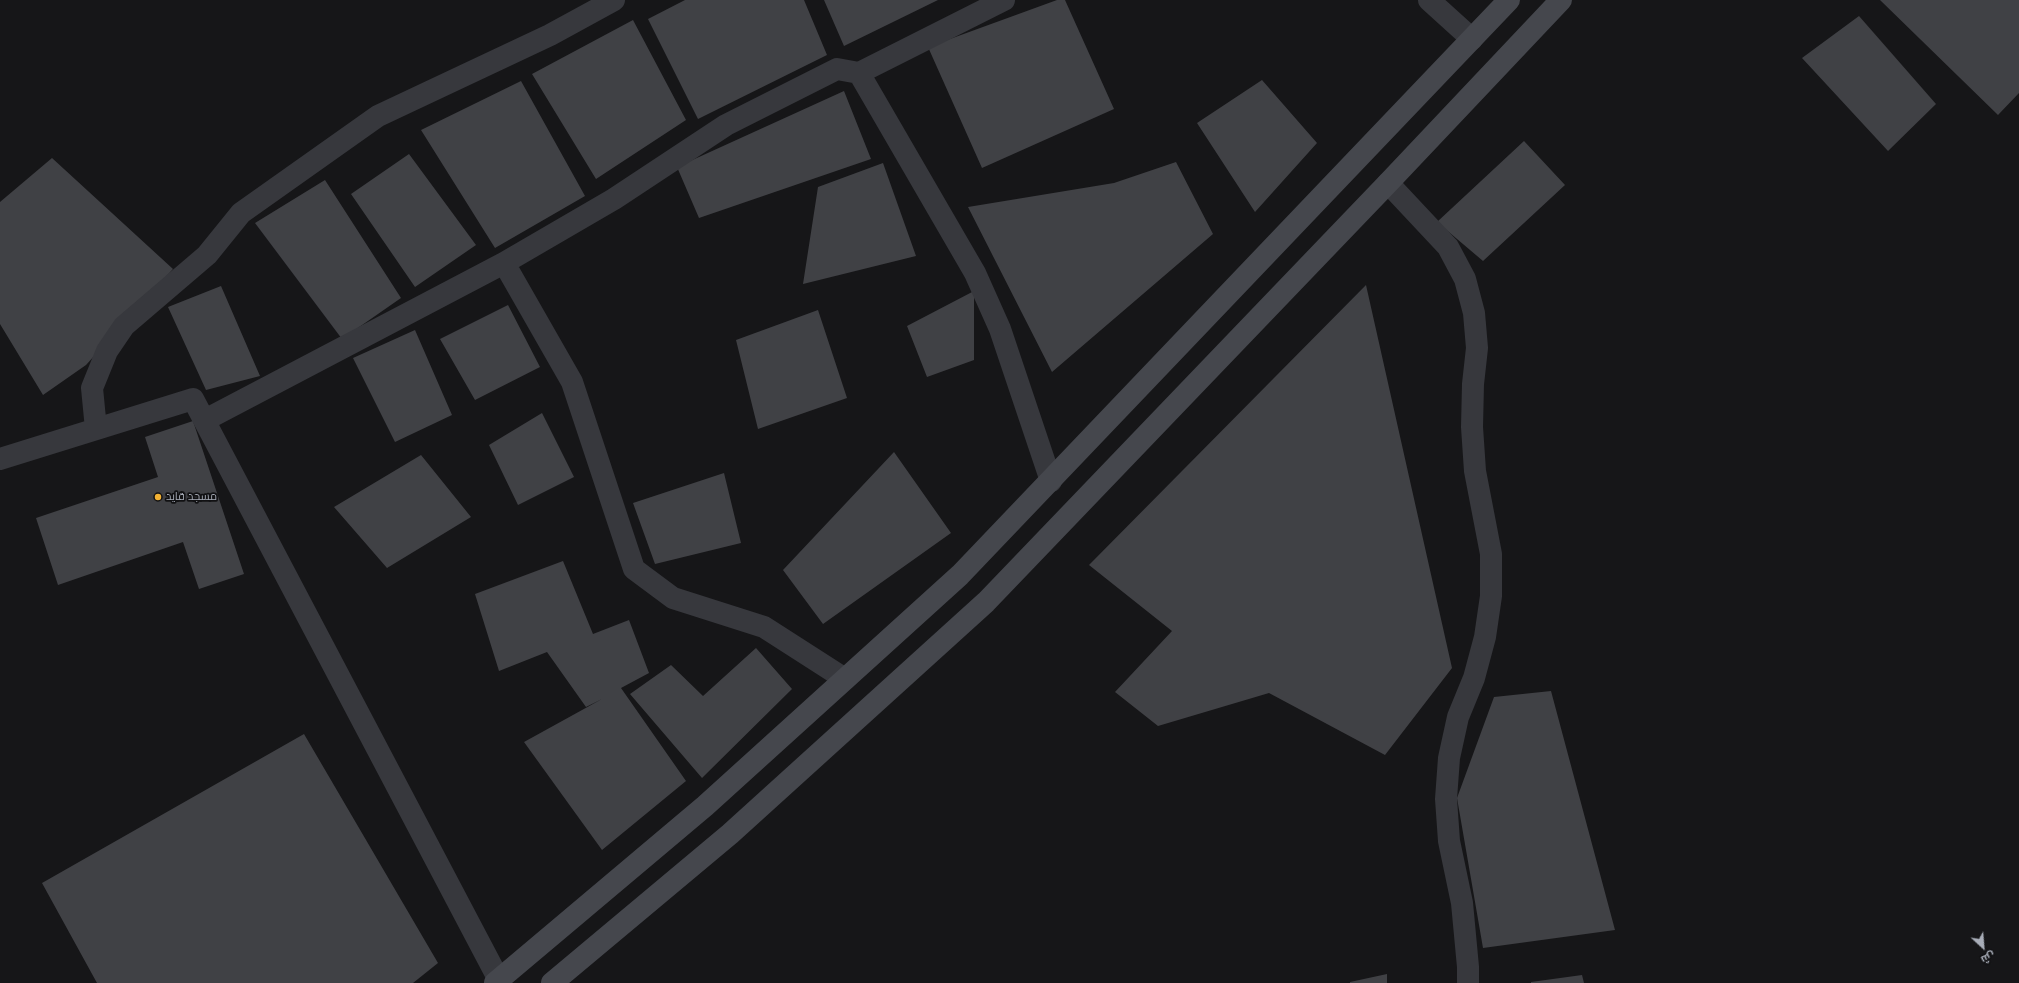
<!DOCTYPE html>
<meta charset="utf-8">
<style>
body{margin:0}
#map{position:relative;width:2019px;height:983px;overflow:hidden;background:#161618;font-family:Jost,Cairo,sans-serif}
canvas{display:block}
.north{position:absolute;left:1963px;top:927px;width:40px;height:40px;-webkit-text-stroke:3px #111113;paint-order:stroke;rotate:154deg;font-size:11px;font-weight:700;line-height:16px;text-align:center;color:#a8adb8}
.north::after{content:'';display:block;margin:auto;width:14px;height:18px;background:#a8adb8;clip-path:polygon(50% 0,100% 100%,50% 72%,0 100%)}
</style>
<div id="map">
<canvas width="2019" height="983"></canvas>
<div class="north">ش</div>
</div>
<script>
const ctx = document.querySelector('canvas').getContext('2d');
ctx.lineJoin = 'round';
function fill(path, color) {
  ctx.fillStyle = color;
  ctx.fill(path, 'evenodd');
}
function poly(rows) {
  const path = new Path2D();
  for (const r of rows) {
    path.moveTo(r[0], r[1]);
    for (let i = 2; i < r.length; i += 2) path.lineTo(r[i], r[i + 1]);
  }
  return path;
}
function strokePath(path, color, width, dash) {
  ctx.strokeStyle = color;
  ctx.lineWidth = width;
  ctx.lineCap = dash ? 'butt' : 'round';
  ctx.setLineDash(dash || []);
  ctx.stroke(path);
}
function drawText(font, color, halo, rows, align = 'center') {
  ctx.font = font + ' Jost,Cairo,sans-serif';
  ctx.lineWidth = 3.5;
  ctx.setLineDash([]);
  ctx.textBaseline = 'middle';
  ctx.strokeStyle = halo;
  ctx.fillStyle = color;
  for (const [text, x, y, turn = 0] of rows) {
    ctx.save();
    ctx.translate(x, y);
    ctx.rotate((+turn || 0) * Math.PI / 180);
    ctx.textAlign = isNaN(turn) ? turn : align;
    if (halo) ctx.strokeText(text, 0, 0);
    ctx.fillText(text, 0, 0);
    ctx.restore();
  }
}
fill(poly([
 [685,0,804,0,827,55,698,119,648,19],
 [824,0,938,0,844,46],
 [1057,0,1065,0,1114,109,982,168,928,47],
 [1880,0,2019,0,2019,93,1998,115],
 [1859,16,1936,104,1888,151,1802,58],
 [633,20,686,120,596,179,532,74],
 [1262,80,1317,143,1255,212,1197,123],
 [521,81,585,196,495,248,421,130],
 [844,91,871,159,699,218,677,167],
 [1524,141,1565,185,1483,261,1437,222],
 [409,154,476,245,415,287,351,194],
 [52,158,173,269,86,365,43,395,0,324,0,202],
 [1176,162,1213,234,1052,372,968,207,1114,183],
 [883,163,916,256,803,284,818,187],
 [325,180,401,298,342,339,255,223],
 [1366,285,1452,668,1385,755,1269,693,1158,726,1115,692,1172,631,1089,565],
 [221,286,260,376,206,390,168,307],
 [974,291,974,360,927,377,907,326],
 [508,305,540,367,475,400,440,339],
 [818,310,847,398,758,429,736,340],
 [415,330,452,415,395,442,353,358],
 [542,413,574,477,518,505,489,445],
 [193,421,244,574,199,589,183,542,58,585,36,518,158,477,145,437],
 [894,452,951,533,823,624,783,570],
 [421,455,471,517,387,568,334,507],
 [724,473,741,543,655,564,633,503],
 [563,561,593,634,629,620,649,673,621,688,686,781,602,850,524,742,602,699,586,707,547,652,499,671,475,594],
 [756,648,792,689,702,778,630,694,671,665,703,696],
 [1551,691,1615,930,1483,948,1457,798,1494,697],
 [304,734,438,963,413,983,97,983,42,883],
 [1387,974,1387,983,1350,983,1350,982],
 [1582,975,1584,983,1531,983,1531,982]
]), '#404145');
strokePath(poly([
 [1429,0,1472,39],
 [859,73,1004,0],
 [1388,183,1448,247,1465,279,1474,313,1477,348,1473,384,1472,427,1475,471,1491,554,1491,596,1485,637,1474,678,1458,717,1449,758,1446,799,1449,841,1462,903,1468,967,1468,983],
 [504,263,614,199,726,125,837,69,859,73,975,273,1000,329,1051,481],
 [205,420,504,263,572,382,634,569,673,598,764,627,845,679],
 [96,429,92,388,107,351,124,326,207,255,241,213,378,116,550,35,614,0],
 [0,459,193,399,499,980]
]), '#37383d', 22);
strokePath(poly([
 [495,983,705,806,960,575,1509,0],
 [552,983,730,834,986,602,1388,183,1561,0]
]), '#45474d', 22);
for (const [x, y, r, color] of [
 [158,497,4,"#f2b134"]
]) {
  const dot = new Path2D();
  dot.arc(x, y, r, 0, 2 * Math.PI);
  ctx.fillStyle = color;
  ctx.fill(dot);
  strokePath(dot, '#111113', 1.5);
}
drawText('11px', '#a8adb8', '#111113', [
 ["مسجد قايد",166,497]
], 'left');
</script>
